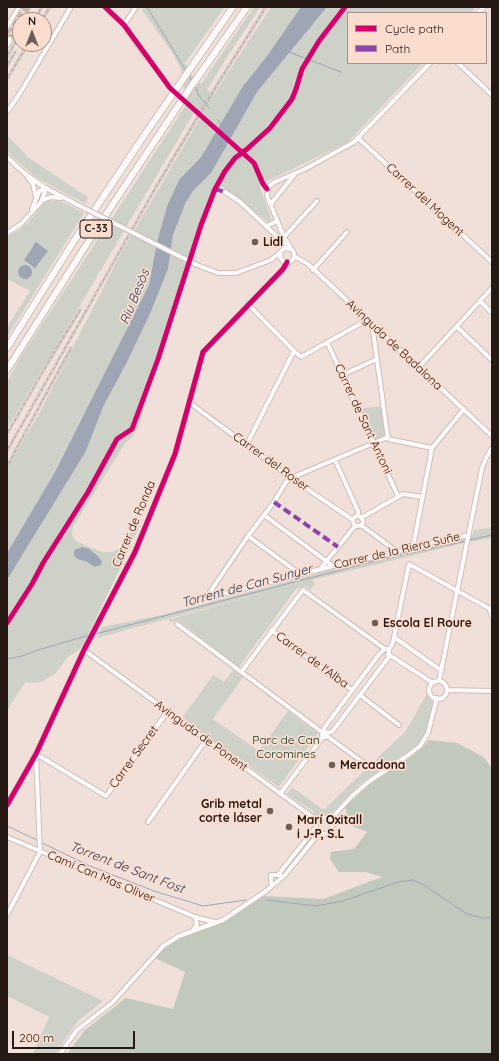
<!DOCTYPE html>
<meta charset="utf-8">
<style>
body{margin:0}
#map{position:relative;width:499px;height:1061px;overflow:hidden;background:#f1e0d9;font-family:Quicksand,sans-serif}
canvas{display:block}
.frame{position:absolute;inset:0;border:8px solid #261913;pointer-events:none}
.legend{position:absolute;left:347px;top:12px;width:140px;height:52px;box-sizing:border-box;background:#fbddcf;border:1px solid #a68f84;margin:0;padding:5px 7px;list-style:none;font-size:12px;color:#261913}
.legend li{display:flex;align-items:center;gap:8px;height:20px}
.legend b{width:20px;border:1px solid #a68f84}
.north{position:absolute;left:12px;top:12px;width:40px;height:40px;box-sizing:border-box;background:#fbddcf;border:1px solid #a68f84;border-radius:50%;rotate:0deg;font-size:11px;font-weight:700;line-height:16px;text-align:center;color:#261913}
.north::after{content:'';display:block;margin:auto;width:14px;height:18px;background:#6d5f58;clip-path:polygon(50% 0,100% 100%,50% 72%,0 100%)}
.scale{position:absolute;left:12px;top:1031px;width:123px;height:18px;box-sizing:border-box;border:2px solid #261913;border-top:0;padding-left:5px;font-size:12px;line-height:14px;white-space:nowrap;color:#261913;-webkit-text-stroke:3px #fbddcf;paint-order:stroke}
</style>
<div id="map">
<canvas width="499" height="1061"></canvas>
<div class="frame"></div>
<ul class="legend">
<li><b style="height:5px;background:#d6006c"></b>Cycle path</li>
<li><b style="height:5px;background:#8e44ad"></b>Path</li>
</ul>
<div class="north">N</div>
<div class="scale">200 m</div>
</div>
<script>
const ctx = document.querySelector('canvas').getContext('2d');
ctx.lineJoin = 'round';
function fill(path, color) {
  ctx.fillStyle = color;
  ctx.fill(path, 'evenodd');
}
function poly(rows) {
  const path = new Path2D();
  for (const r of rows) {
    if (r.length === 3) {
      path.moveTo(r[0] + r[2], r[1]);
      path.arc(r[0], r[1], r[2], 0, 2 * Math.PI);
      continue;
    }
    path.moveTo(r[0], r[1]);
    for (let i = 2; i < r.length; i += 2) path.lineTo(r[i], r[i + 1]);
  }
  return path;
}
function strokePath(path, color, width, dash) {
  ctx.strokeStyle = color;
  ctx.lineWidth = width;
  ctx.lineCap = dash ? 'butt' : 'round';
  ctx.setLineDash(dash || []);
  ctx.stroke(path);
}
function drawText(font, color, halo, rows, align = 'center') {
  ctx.font = font + ' Quicksand,sans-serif';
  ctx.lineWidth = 3.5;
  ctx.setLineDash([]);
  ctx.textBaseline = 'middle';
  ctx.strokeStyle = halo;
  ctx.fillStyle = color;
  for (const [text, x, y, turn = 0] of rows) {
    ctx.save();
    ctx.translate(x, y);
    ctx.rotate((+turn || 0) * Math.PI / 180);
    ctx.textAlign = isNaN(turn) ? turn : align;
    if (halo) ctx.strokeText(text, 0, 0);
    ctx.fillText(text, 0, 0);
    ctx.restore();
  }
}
fill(poly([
 [144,7,225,7,185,63,191,74,201,84,254,7,260,7,229,54,207,90,214,94,271,7,301,7,267,56,243,86,201,157,179,180,167,206,157,242,149,285,55,472,7,553,7,468,41,410,121,253,203,113,196,109,7,429,7,382,22,355,188,102,184,88,181,69,172,52,142,10],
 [327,7,476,7,471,13,348,13,348,63,423,63,348,142,259,185,272,221,268,222,219,184,215,191,158,362,139,426,132,437,125,443,73,527,72,535,74,539,78,542,102,552,112,552,120,548,132,530,143,518,124,560,84,643,79,650,68,657,55,674,41,682,25,683,7,710,7,580,86,451,103,407,127,362,150,314,168,269,173,235,186,202,193,191,211,173,257,92],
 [76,549,91,551,99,557,102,564,95,567,87,562,77,559,74,555],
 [7,135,29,158,88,197,86,204,37,178,15,159,7,151],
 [59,200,84,213,7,337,7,327,30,291,7,279,7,237,19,230,29,222,44,203,49,201],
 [383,406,388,435,376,442,358,409],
 [492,527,492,538,464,543,312,580,315,584,310,590,305,586,296,589,239,667,178,620,171,622,168,620,269,591,97,638,102,627,162,615,342,567,472,536,474,530],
 [233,670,243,677,213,719,259,751,288,711,318,733,279,787,182,718,213,675,224,682],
 [428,692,433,704,424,738,414,747,360,784,330,815,318,816,313,815,314,812,287,794,292,787,322,809,325,809,364,771,366,772,371,764,405,732],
 [7,955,103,1001,77,1022,55,1054,33,1054,49,1017,7,996]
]), '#ced1c8');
fill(poly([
 [429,740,457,743,484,757,492,769,492,1054,67,1054,85,1030,126,998,173,1009,185,972,155,958,166,946,180,938,224,922,264,896,323,899,382,877,366,872,339,872,330,859,331,852,354,849,367,832,350,825,345,807,369,785,412,756,422,748]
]), '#c0c9bc');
fill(poly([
 [301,7,327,7,257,92,211,173,193,191,186,202,173,235,168,269,150,314,127,362,103,407,86,451,7,580,7,553,55,472,149,285,157,242,167,206,179,180,201,157,243,86,267,56],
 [36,242,48,251,35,268,24,260],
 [25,272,7],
 [82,547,89,549,98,556,102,562,101,565,95,567,87,562,77,559,74,555,74,550]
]), '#9ea5b4');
strokePath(poly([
 [147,7,186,71],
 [289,52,341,72],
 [189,76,192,82],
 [195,86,199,96,210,109],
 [218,120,221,125],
 [469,540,492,535],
 [95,634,379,560,466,541],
 [7,659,22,656,41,649,90,635],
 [7,826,39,841],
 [42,843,90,866,154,891,203,906,246,900],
 [267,900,316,906,343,901,398,882,413,880,424,885,467,914,483,918,492,918]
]), '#9ea5b4', 1);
strokePath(poly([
 [21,20,28,7],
 [7,32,22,7],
 [9,40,20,21]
]), '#c8b8b1', 6, [6, 3]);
const minor = poly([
 [105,7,124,25,146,57],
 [478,13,484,7],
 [124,25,136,7],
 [7,27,19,7],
 [458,63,492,95],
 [7,112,22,90,71,7],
 [358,138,492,262],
 [7,157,24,173,44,187,78,205],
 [28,178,33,184,36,197],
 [225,192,240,202,285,244],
 [43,200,51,197,61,198],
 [271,205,273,201,295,174],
 [32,209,39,192,41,190,46,189],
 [267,226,277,221],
 [7,233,21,224,41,202,45,192,44,187],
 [284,237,317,201],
 [281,251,280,257,284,262,290,262,294,258,294,253,284,237,267,196,268,187,275,182,305,169,354,142,430,63],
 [294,256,308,264,492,436],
 [197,265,218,273,236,273,271,260,285,248,291,249],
 [313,270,347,232],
 [480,301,492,313],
 [248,304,294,351],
 [372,324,388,439,432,448],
 [457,327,492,360],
 [327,342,398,496],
 [419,367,492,288],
 [342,375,377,359],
 [190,403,291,478,353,520],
 [388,437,291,478,286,482,274,502,248,536,210,592,215,596,333,566,469,535],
 [247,444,294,351,301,357,367,320],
 [335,460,358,511,358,516],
 [264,515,333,566],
 [358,521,5],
 [361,518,403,494,423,497],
 [361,525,396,551],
 [248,536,300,574],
 [413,547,432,448,464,409],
 [320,569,355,526],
 [489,608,492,616],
 [177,624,322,732],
 [271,630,352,690],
 [394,637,442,671],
 [389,649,392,645,394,637,409,564,492,610],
 [84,650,318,821],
 [388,654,433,683],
 [242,671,303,590,385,649,389,649,389,654],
 [439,681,482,468,486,458,492,448],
 [438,690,9],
 [447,690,492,691],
 [360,695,399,725],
 [324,731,327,733,326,737,322,735,324,731,324,728,380,653,384,650],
 [327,733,332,732,388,658,388,654],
 [327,736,368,766],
 [36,754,106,796,168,711],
 [280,794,323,737],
 [7,805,36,754,84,650,135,552,175,454,203,352,283,269,287,262],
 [324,826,8],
 [330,820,352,796,371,780,407,756,420,746,428,733,437,698],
 [148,822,206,740],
 [7,837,195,917,206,920,216,922],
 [278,875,316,827],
 [272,885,271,881,271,875,280,875],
 [7,915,40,852,36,754],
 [194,929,197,924,195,917],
 [60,1054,77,1030,113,1002,163,946,179,936,223,920,266,891,285,875,319,833]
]);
const highway = poly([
 [7,44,9,40],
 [7,348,72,244,143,137,233,7],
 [7,370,99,225,188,91,247,7]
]);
strokePath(minor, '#cdbeb9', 6);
strokePath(highway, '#cdbeb9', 8);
strokePath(minor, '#fdfaf9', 4);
strokePath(highway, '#fdfaf9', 6);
const rail = poly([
 [34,20,42,7],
 [42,20,50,7],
 [7,57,20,34],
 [7,66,15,52],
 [7,79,28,44],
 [7,434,49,361,80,310],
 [7,451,156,187,212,93,266,7],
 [7,466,71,348]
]);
strokePath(rail, '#bcb8b6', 2.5);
strokePath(rail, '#fbddcf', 1, [3]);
const minorBridge = poly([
 [78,205,197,265]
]);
strokePath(minorBridge, '#cdbeb9', 6, []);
strokePath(minorBridge, '#fdfaf9', 4);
strokePath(poly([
 [215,189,225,192],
 [274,502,338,547]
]), '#8e44ad', 4, [8, 4]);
strokePath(poly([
 [105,7,124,25,170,88,254,163,263,184,267,189],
 [7,623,32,584,43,563,88,492,117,439,132,429,158,359,201,225,215,189,225,171,235,158,247,149,270,128,292,99,296,89,302,69,319,41,345,7],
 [7,805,36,754,84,650,135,552,175,454,203,352,283,269,287,262]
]), '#d6006c', 5);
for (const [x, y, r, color] of [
 [255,242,4,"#6d5f58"],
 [375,623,4,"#6d5f58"],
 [332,765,4,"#6d5f58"],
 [270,811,4,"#6d5f58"],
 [289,827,4,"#6d5f58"]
]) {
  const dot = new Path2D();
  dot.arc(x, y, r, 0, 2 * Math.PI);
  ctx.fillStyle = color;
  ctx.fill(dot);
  strokePath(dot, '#fbddcf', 1.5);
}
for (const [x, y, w] of [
 [96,229,32]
]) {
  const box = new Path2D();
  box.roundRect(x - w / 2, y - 9, w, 18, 3);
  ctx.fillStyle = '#fbddcf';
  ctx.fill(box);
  strokePath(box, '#261913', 1);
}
drawText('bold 11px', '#261913', null, [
 ["C-33",96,229]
]);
drawText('12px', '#261913', '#fbddcf', [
 ["Carrer del Mogent",425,200,43],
 ["Avinguda de Badalona",394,345,43],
 ["Carrer de Sant Antoni",363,419,65],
 ["Carrer del Roser",271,462,36],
 ["Carrer de Ronda",134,524,-67],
 ["Carrer de la Riera Suñe",397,551,-13],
 ["Carrer de l'Alba",312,660,36],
 ["Avinguda de Ponent",201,736,36],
 ["Carrer Secret",134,757,-54],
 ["Camí Can Mas Oliver",101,877,23]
]);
drawText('bold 12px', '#261913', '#fbddcf', [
 ["Lidl",263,242],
 ["Escola El Roure",383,623],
 ["Mercadona",340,765],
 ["Grib metal",262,804,"right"],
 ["corte láser",262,818,"right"],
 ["Marí Oxitall",297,820],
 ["i J-P, S.L",297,834]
], 'left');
drawText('12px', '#083321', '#fbddcf', [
 ["Parc de Can",286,740],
 ["Coromines",286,754]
]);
drawText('italic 13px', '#1d3a5e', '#fbddcf', [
 ["Riu Besòs",135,297,-68],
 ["Torrent de Can Sunyer",247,586,-15],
 ["Torrent de Sant Fost",127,868,21]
]);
</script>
